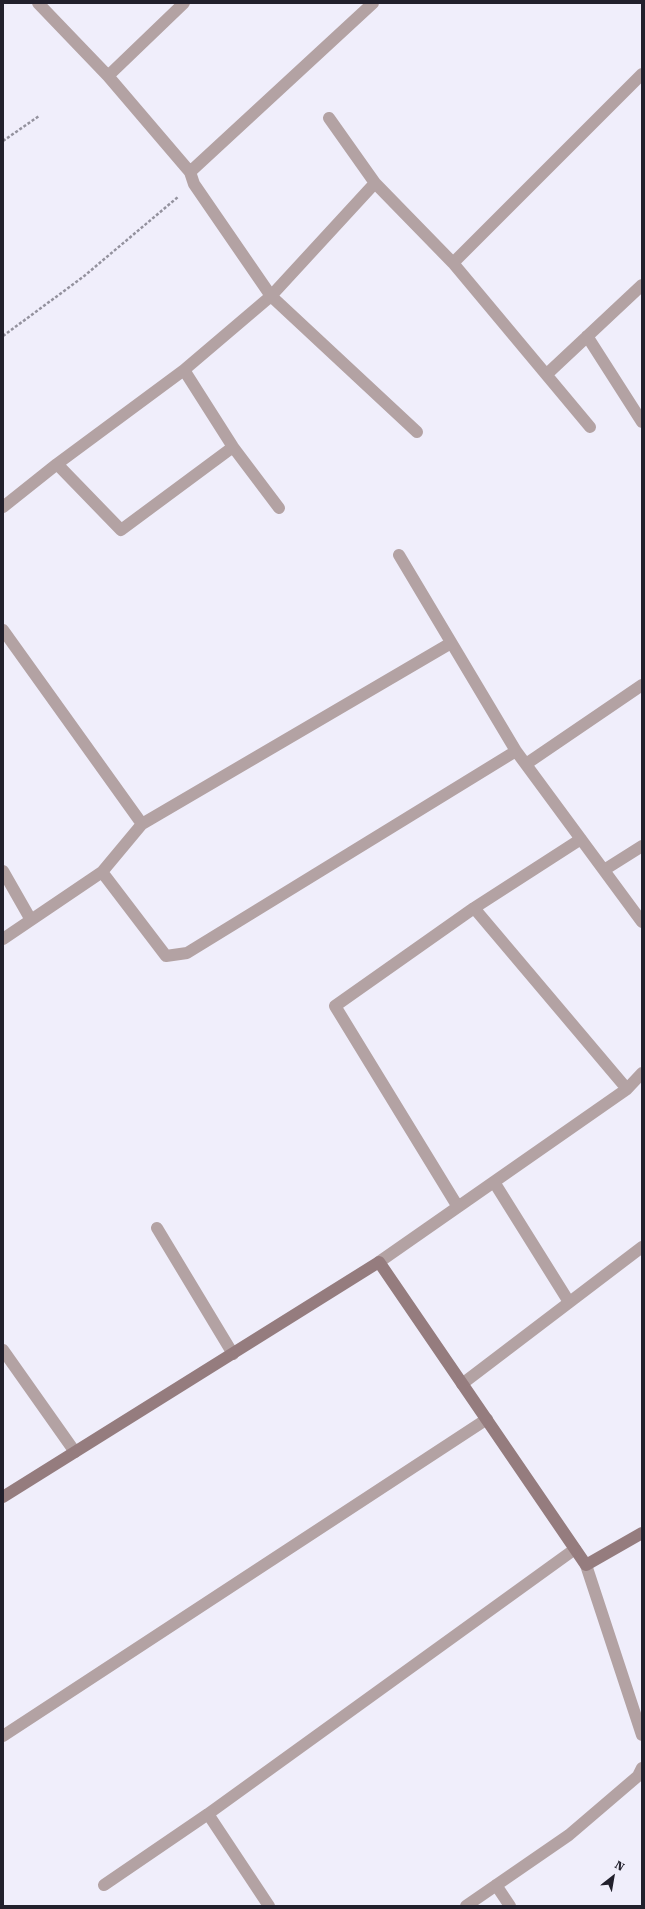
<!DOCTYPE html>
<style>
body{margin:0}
#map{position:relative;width:645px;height:1909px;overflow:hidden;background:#f0eefb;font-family:"Roboto Serif",serif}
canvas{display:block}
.frame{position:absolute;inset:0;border:4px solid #22202c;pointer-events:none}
.north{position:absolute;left:593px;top:1857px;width:40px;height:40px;-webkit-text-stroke:3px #f0eefb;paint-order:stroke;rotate:31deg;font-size:11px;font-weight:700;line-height:16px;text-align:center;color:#22202c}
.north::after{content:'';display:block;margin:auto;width:14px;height:18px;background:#22202c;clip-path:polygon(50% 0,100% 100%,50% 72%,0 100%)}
</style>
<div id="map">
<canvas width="645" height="1909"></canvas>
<div class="frame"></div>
<div class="north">N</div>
</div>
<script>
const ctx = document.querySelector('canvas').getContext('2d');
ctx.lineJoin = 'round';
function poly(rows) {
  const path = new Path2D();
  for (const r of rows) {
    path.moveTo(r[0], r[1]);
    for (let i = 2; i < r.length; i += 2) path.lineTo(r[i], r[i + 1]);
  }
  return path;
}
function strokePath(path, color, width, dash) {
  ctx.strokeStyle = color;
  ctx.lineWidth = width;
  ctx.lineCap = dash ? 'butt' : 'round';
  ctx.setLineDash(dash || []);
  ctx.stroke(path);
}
strokePath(poly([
 [3,141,39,116],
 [3,336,83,277,178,197]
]), '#94929e', 2.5, [3, 2]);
strokePath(poly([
 [38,3,108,76,190,172,194,184,271,296,417,432],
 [108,76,184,3],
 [329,118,375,183,453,263,590,427],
 [190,172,373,3],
 [453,263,642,74],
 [587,336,642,422],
 [184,370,233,447,279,508],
 [547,374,642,285],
 [57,464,121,530,233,447],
 [3,507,57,464,184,370,271,296,375,183],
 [399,555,516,751,642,922],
 [3,630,142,824],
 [526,764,642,685],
 [604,870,642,846],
 [3,871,31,920],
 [102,872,166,956,187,953,516,751],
 [474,908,627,1089],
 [3,939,102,872,142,824,451,643],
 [494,1182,569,1302],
 [458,1207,335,1006,474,908,581,839],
 [157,1228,233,1354],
 [379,1262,627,1089,642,1073],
 [3,1350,75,1452],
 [462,1384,642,1247],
 [586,1565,642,1735],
 [3,1736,487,1419],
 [208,1814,269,1906],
 [104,1885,208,1814,575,1549],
 [496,1885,510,1906],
 [466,1906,569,1835,638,1776,642,1768]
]), '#b3a2a3', 12);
strokePath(poly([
 [3,1497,379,1262,586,1565,642,1533]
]), '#957c7e', 12);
</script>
